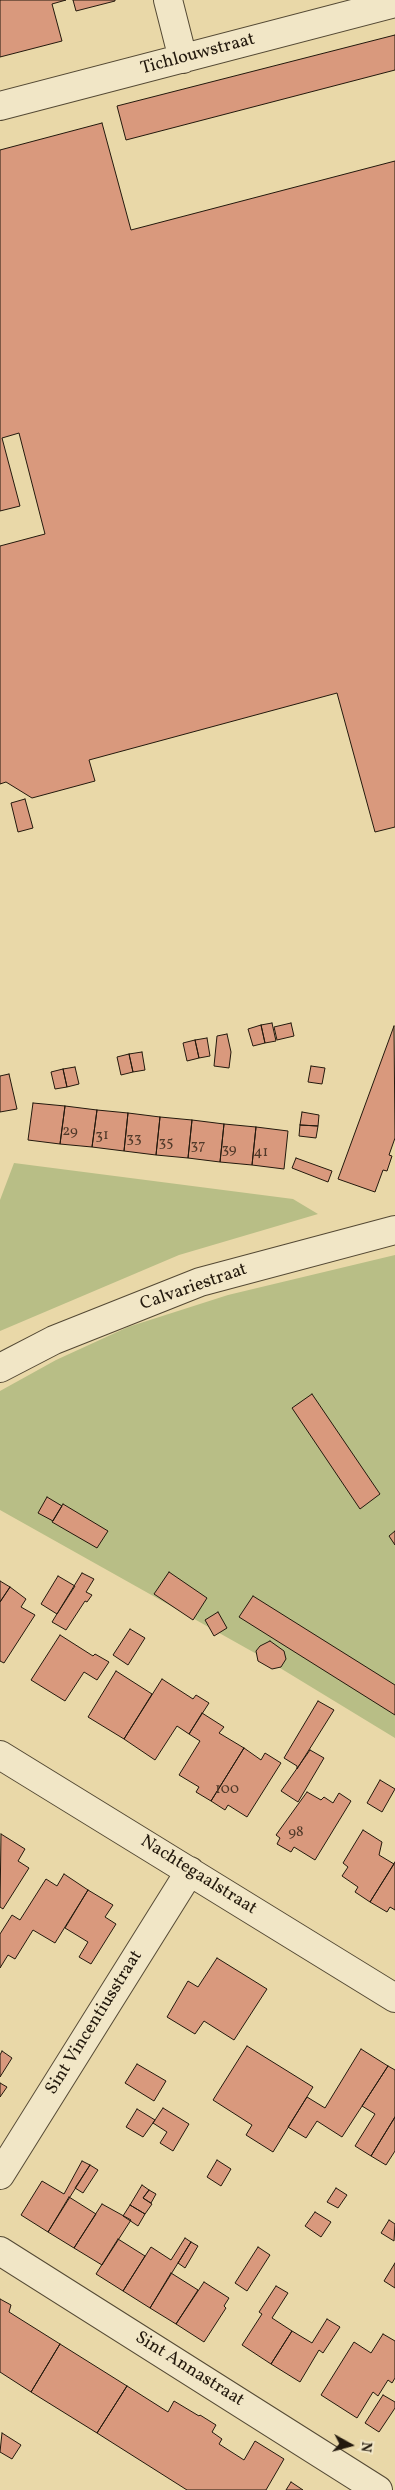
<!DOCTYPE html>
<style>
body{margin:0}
#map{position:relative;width:395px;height:2490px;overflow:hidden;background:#e9d8a8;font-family:Vollkorn,serif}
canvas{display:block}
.north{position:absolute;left:325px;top:2420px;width:50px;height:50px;-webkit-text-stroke:4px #f1e6c6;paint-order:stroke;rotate:97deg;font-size:14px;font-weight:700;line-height:20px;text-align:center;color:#23190d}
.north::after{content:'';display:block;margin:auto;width:18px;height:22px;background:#23190d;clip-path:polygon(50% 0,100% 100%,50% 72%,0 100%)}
</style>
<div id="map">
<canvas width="395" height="2490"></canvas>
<div class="north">N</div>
</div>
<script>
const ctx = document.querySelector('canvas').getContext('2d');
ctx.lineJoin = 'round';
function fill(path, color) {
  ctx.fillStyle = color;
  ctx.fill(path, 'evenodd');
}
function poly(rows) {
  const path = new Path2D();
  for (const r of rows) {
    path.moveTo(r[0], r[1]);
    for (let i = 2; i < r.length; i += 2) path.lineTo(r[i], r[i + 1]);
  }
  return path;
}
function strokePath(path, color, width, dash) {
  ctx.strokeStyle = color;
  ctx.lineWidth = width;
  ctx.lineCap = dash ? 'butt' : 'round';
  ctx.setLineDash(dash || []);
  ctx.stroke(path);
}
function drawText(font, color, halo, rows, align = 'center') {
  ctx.font = font + ' Vollkorn,serif';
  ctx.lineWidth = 4;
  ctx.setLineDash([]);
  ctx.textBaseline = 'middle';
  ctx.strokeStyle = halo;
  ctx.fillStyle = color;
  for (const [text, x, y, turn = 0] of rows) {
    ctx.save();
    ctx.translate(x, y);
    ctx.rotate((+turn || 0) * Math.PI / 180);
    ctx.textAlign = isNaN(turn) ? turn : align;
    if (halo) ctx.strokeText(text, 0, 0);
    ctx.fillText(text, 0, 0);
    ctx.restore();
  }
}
fill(poly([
 [14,1163,293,1199,318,1214,179,1255,0,1331,0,1200],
 [395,1255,395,1738,262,1657,0,1510,0,1391,56,1360,128,1327,228,1295]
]), '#b8be86');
const building = poly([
 [0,0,66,0,52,4,62,41,0,57,0,0],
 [73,0,115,0,115,1,76,11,73,0],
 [395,35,395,70,126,140,117,106,395,35],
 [102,123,131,230,395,161,395,827,375,832,337,693,89,760,95,781,32,798,6,782,0,784,0,546,45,534,19,433,2,438,20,506,0,511,0,150,102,123],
 [25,799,33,828,18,832,11,803,25,799],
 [272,1023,276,1041,265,1043,261,1025,272,1023],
 [291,1023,294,1036,277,1040,274,1027,291,1023],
 [261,1025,265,1043,253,1046,248,1029,261,1025],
 [394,1026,395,1138,389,1155,392,1156,387,1171,383,1170,375,1192,338,1179,394,1026],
 [227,1034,231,1052,229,1068,214,1066,217,1036,227,1034],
 [207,1038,210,1056,199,1058,195,1040,207,1038],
 [195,1040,199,1058,187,1061,183,1043,195,1040],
 [142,1052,145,1070,133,1072,129,1054,142,1052],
 [129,1054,133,1072,121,1075,117,1057,129,1054],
 [311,1066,325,1068,322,1084,308,1082,311,1066],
 [75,1067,79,1084,67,1087,63,1069,75,1067],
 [63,1069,67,1087,55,1089,51,1072,63,1069],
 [9,1074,17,1109,0,1112,0,1076,9,1074],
 [33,1103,65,1106,60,1144,28,1140,33,1103],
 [65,1106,97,1110,92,1147,60,1144,65,1106],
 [97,1110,128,1113,124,1151,92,1147,97,1110],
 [302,1112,319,1115,318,1126,300,1125,302,1112],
 [128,1113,160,1117,156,1155,124,1151,128,1113],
 [160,1117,192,1120,188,1158,156,1155,160,1117],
 [192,1120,224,1124,220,1162,188,1158,192,1120],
 [224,1124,256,1127,252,1165,220,1162,224,1124],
 [300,1125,318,1126,316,1138,299,1136,300,1125],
 [256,1127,288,1131,284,1169,252,1165,256,1127],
 [296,1158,332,1171,328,1182,292,1168,296,1158],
 [312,1394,380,1494,360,1509,292,1408,312,1394],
 [47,1497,62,1506,53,1521,38,1513,47,1497],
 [63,1504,108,1531,97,1548,52,1522,63,1504],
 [395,1531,395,1545,389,1536,395,1531],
 [169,1572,207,1598,193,1620,154,1594,169,1572],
 [82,1573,94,1579,86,1592,92,1595,87,1602,85,1601,66,1630,52,1622,82,1573],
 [58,1576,75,1586,57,1614,41,1604,58,1576],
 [0,1581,10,1587,0,1602,0,1581],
 [10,1587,26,1599,21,1607,35,1615,4,1663,0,1661,0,1602,10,1587],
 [253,1596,395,1685,395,1715,239,1617,253,1596],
 [218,1612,227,1628,214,1636,205,1620,218,1612],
 [130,1629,145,1638,128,1665,113,1655,130,1629],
 [60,1635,93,1656,95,1654,109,1662,97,1680,84,1672,65,1701,31,1680,60,1635],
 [270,1641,284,1651,286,1659,281,1667,272,1669,258,1661,256,1651,260,1646,270,1641],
 [116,1671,152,1694,124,1739,88,1717,116,1671],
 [162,1679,193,1699,196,1695,209,1703,189,1734,177,1726,155,1760,124,1739,162,1679],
 [318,1701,334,1710,297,1769,297,1766,284,1758,318,1701],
 [202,1713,224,1727,219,1733,244,1748,211,1801,196,1792,199,1787,179,1775,200,1741,189,1734,202,1713],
 [244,1748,261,1760,265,1753,281,1763,247,1817,228,1805,225,1810,211,1801,244,1748],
 [310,1750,324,1758,298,1802,281,1791,310,1750],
 [380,1780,395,1789,382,1812,367,1803,380,1780],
 [307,1792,321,1800,324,1797,333,1803,339,1793,351,1801,315,1860,294,1847,291,1852,277,1844,280,1838,276,1835,307,1792],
 [363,1830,382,1842,379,1855,394,1864,370,1902,355,1892,358,1887,342,1876,348,1867,343,1863,363,1830],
 [1,1834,25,1849,18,1861,29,1868,3,1909,0,1907,1,1834],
 [395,1862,395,1910,390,1907,387,1912,370,1902,395,1862],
 [64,1874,88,1890,55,1943,33,1930,15,1959,8,1955,0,1968,0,1934,12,1915,20,1920,46,1879,57,1886,64,1874],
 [88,1890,113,1905,105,1917,116,1924,91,1964,79,1957,88,1942,65,1928,88,1890],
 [217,1958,267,1989,234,2040,204,2021,195,2034,167,2017,188,1981,198,1987,217,1958],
 [247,2046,313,2087,273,2152,246,2135,252,2125,213,2100,247,2046],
 [361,2049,388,2066,342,2137,317,2121,306,2138,288,2127,307,2097,325,2108,361,2049],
 [2,2051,12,2058,0,2077,0,2055,2,2051],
 [137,2064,166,2081,154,2101,125,2083,137,2064],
 [388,2066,395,2070,395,2117,371,2156,355,2146,375,2114,362,2106,388,2066],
 [0,2083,7,2087,0,2097,0,2083],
 [163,2108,189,2124,173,2151,160,2143,167,2132,153,2123,163,2108],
 [137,2109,155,2120,143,2137,126,2127,137,2109],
 [395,2117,395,2151,386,2165,371,2156,395,2117],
 [217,2160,231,2169,221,2186,207,2177,217,2160],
 [82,2161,90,2165,48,2232,21,2215,42,2181,64,2194,82,2161],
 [90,2165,98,2170,83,2193,75,2188,90,2165],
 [142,2185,149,2190,143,2198,152,2204,145,2214,130,2205,142,2185],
 [336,2188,347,2195,338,2208,327,2202,336,2188],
 [149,2190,156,2194,151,2203,143,2198,149,2190],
 [69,2197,96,2214,74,2248,48,2232,69,2197],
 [102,2204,131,2220,102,2265,74,2248,102,2204],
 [130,2205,145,2214,138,2226,123,2216,130,2205],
 [315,2212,331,2222,321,2237,305,2226,315,2212],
 [389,2220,395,2224,394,2241,381,2233,389,2220],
 [185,2238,191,2242,150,2308,123,2291,151,2247,171,2260,185,2238],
 [118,2239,145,2256,123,2291,96,2274,118,2239],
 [191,2242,198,2246,185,2268,178,2263,191,2242],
 [258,2247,270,2255,247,2291,235,2283,258,2247],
 [395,2263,395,2288,384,2281,395,2263],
 [171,2273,198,2290,176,2324,150,2308,171,2273],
 [204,2282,229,2298,224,2306,226,2308,204,2342,176,2324,204,2282],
 [276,2286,288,2293,272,2318,292,2331,271,2364,242,2345,262,2314,259,2312,276,2286],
 [0,2299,11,2305,9,2312,60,2344,31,2392,0,2372,0,2299],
 [327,2319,340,2327,323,2353,319,2350,300,2382,271,2364,292,2331,312,2343,327,2319],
 [383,2334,395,2341,395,2378,392,2383,388,2380,378,2396,373,2392,357,2418,321,2395,354,2342,371,2353,383,2334],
 [60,2344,127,2386,97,2433,31,2392,60,2344],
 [127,2386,168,2412,174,2401,199,2416,200,2415,216,2425,212,2432,222,2439,219,2444,244,2460,255,2441,284,2459,266,2490,187,2490,97,2433,127,2386],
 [383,2395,395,2402,395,2408,379,2432,365,2423,383,2395],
 [2,2433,21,2445,12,2459,0,2452,2,2433],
 [291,2482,303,2490,286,2490,291,2482]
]);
fill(building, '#d9997d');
strokePath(building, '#23190d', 1);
const minor = poly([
 [168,0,183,59],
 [0,106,395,3],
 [0,1368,54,1340,200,1282,395,1230],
 [0,1755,395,1998],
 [0,2175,190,1871],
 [0,2251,378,2490]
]);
strokePath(minor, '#544934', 30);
strokePath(minor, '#f1e6c6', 28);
drawText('15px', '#503929', null, [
 ["29",70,1132],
 ["31",102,1136],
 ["33",134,1139],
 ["35",166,1143],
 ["37",198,1146],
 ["39",229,1150],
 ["41",261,1153],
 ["100",227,1790],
 ["98",296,1833]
]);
drawText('18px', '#23190d', '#f1e6c6', [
 ["Tichlouwstraat",198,55,-15],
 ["Calvariestraat",194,1288,-19],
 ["Nachtegaalstraat",198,1876,32],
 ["Sint Vincentiusstraat",95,2023,-58],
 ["Sint Annastraat",189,2370,32]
]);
</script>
